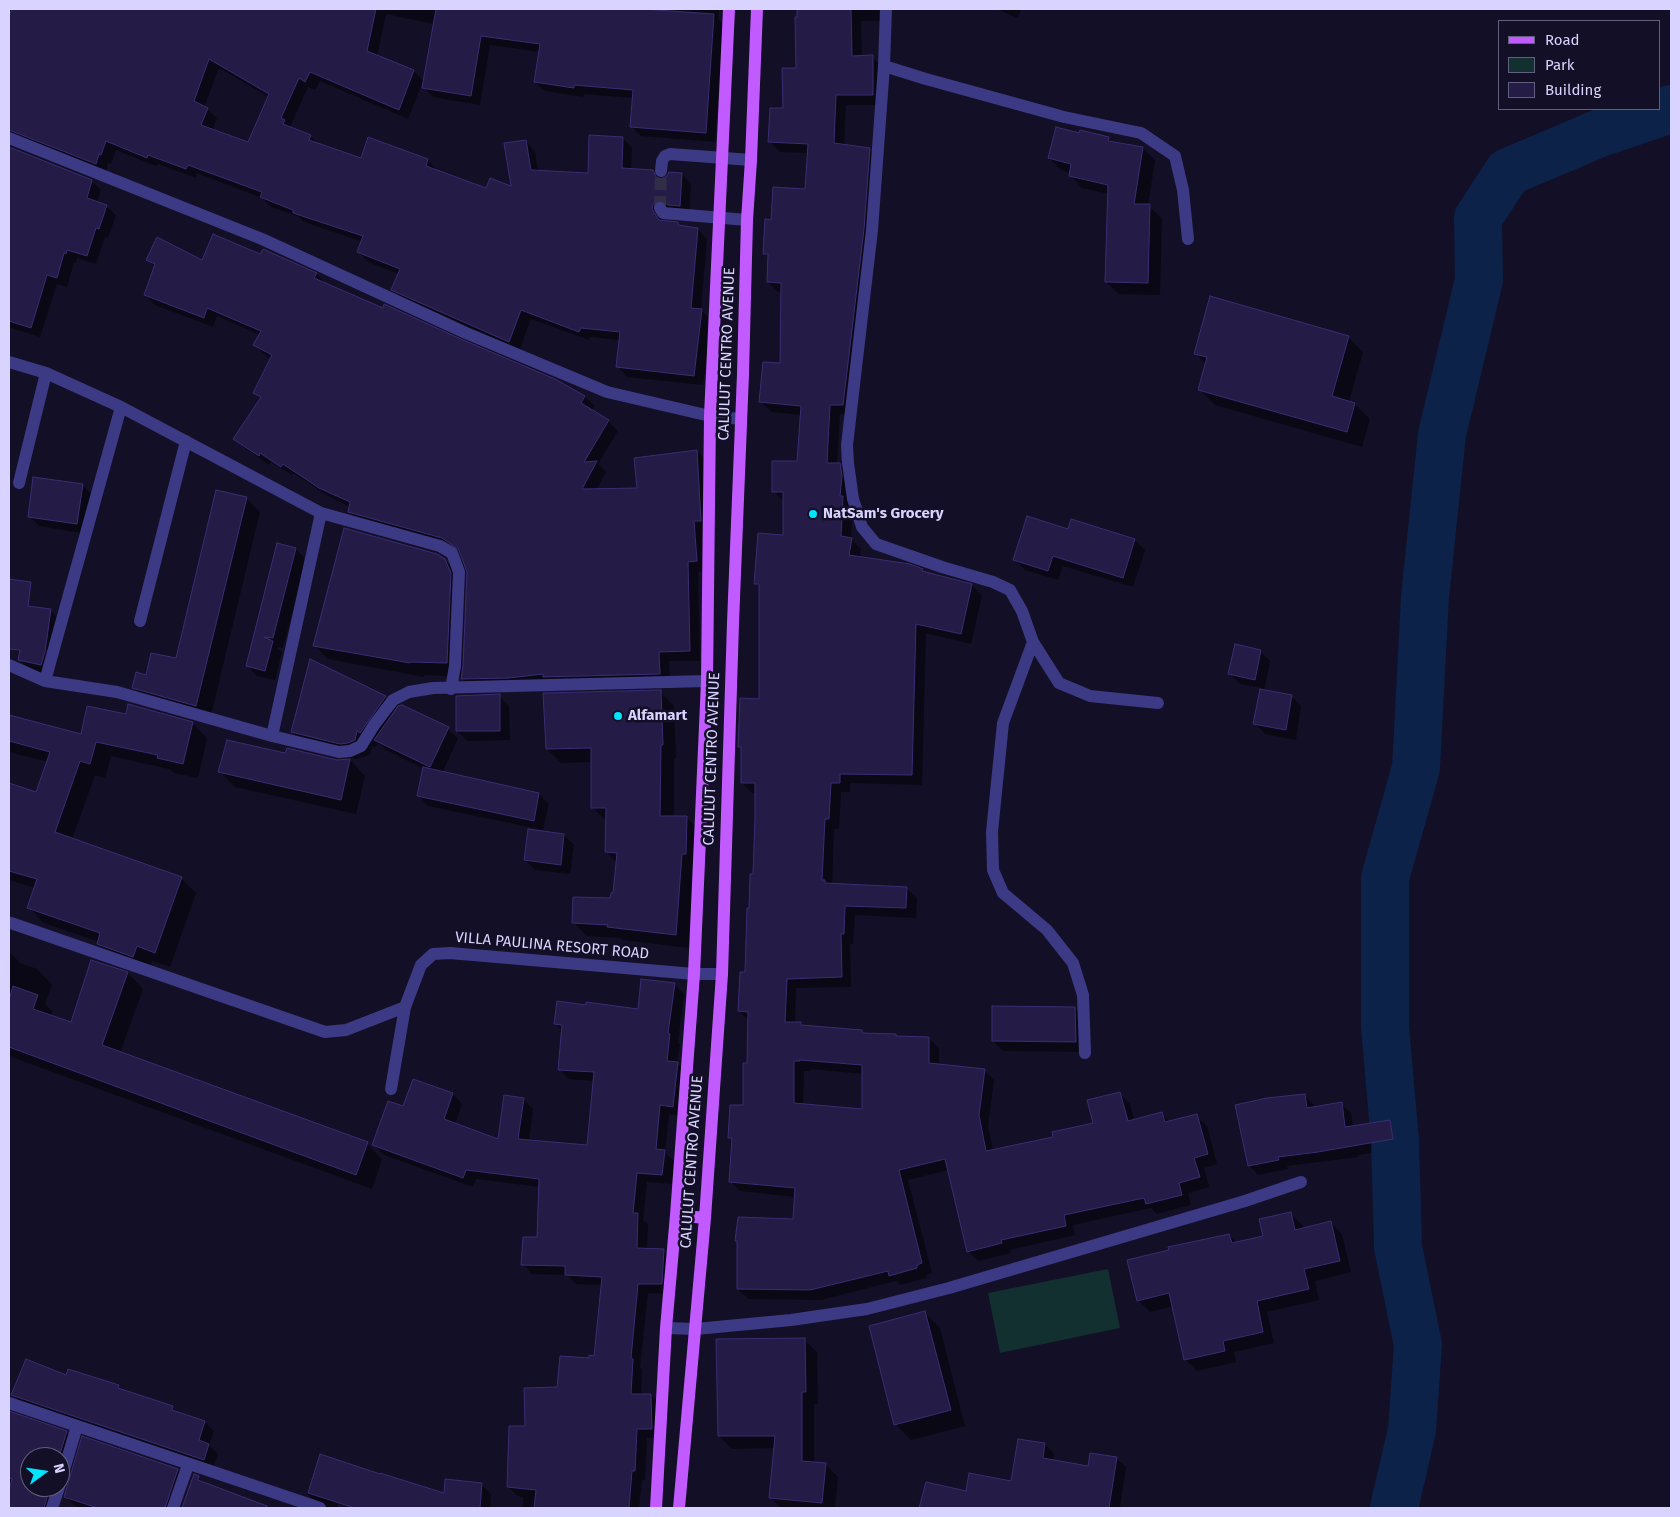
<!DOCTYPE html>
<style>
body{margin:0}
#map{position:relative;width:1680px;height:1517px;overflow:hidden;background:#130f26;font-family:"Fira Sans",sans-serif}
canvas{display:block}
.frame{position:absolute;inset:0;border:10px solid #d9d4ff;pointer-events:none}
.legend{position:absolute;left:1498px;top:20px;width:162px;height:90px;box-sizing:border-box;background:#130f26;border:1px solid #625e7d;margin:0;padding:6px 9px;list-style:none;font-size:15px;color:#d9d4ff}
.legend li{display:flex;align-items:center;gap:10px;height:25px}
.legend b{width:25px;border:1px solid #625e7d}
.north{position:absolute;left:20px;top:1447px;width:50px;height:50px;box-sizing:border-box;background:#130f26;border:1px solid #625e7d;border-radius:50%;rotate:76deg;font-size:14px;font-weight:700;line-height:20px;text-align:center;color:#d9d4ff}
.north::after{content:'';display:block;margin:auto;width:18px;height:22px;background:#00e5ff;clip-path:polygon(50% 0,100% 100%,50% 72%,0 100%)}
</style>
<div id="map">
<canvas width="1680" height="1517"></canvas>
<div class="frame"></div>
<ul class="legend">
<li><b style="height:6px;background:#c25bff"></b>Road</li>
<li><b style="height:14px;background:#12302f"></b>Park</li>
<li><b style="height:14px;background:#241b47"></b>Building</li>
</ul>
<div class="north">N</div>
</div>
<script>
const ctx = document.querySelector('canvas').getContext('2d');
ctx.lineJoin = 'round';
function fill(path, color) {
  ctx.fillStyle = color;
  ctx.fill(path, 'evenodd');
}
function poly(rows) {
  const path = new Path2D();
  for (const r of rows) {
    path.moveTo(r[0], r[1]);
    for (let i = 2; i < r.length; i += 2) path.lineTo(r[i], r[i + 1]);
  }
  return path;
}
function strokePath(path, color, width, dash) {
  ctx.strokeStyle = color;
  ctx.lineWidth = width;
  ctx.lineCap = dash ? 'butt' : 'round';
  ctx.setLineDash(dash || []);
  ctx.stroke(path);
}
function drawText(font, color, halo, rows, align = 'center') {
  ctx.font = font + ' "Fira Sans",sans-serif';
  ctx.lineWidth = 5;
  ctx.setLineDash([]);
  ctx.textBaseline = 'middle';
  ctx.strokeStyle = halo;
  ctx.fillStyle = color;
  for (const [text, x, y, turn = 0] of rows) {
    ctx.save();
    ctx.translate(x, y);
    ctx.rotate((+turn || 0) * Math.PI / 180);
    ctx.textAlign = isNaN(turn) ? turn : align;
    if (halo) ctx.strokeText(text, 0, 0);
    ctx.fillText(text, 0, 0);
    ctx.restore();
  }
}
fill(poly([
 [1108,1269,1120,1328,1000,1353,988,1293]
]), '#12302f');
fill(poly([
 [9,9,719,9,718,19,724,25,715,142,641,136,631,126,634,98,584,94,583,97,545,91,535,82,540,52,490,45,480,105,433,97,423,87,434,24,386,14,377,57,414,71,423,81,408,119,320,81,315,90,308,87,290,127,310,136,319,144,361,160,369,139,428,160,437,171,487,190,512,188,526,141,535,151,538,172,589,175,623,138,632,148,631,170,652,172,661,180,682,174,691,184,689,215,662,213,661,219,663,222,678,224,681,227,698,229,707,239,701,310,711,320,703,385,627,377,618,367,620,340,590,337,589,340,531,319,519,351,402,299,393,289,399,274,368,262,359,252,363,242,304,222,299,217,271,207,262,198,197,173,196,178,158,164,156,166,116,150,111,164,108,163,106,173,11,144,10,148,91,181,101,190,97,203,106,206,116,215,108,238,105,237,96,264,77,258,76,263,74,262,67,287,57,284,40,337,9,327],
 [219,68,269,97,249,144,212,131,217,118,204,107],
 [798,9,892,9,888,21,861,21,862,57,872,57,882,67,883,105,846,105,844,146,869,149,879,159,853,415,840,414,837,465,839,465,850,475,853,507,851,539,861,549,860,558,922,570,926,574,972,585,982,596,971,644,926,633,922,785,850,783,850,792,841,792,839,829,834,829,832,885,906,888,917,898,916,918,855,915,853,944,850,944,851,987,796,988,795,1023,801,1023,803,1026,862,1032,865,1035,895,1035,898,1037,929,1038,939,1048,939,1065,984,1070,994,1080,988,1126,993,1151,1054,1138,1094,1124,1119,1093,1130,1104,1134,1121,1162,1114,1170,1122,1196,1116,1207,1126,1217,1164,1204,1168,1209,1187,1188,1193,1191,1205,1157,1214,1151,1208,1073,1225,1075,1235,1010,1250,1011,1253,978,1261,968,1251,949,1170,908,1180,932,1273,926,1275,927,1278,900,1285,896,1281,821,1300,748,1299,738,1289,738,1243,736,1241,794,1220,796,1197,740,1191,730,1181,733,1140,730,1137,744,1106,748,1064,749,1021,739,1011,746,974,750,909,754,876,756,793,752,793,742,783,742,750,739,746,760,700,760,588,756,583,784,536,783,501,773,491,798,462,802,415,771,412,761,402,781,364,782,292,778,292,768,282,769,258,765,253,772,221,806,191,809,153,780,152,770,142,784,110,798,69],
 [810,1069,864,1074,864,1110,803,1105,804,1071,810,1071],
 [997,9,1022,9,1017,18],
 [1080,134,1108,138,1113,143,1143,148,1155,160,1148,206,1162,218,1160,295,1119,294,1106,282,1109,194,1082,188,1070,175,1071,173,1061,170,1049,158],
 [261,256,316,274,326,284,555,380,585,397,595,406,592,411,608,421,618,431,598,464,606,472,596,490,639,490,697,451,707,461,707,571,698,572,700,661,669,661,670,683,472,688,462,679,468,572,462,553,454,548,359,521,349,512,350,507,330,497,293,473,292,475,271,462,269,465,245,448,235,438,261,399,255,392,272,359,265,355,255,345,260,335,217,316,213,327,155,305,145,295,155,267,148,260,203,261],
 [1348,337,1363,352,1349,402,1354,404,1370,419,1362,447,1215,405,1199,389,1206,364,1195,353],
 [34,478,83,485,93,496,87,534,39,526,29,516],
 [246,498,260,512,210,719,147,701,133,687,146,676,177,660],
 [1069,531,1135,540,1145,550,1133,587,1063,566,1058,580,1025,570,1015,560],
 [278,545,296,549,306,560,283,648,276,647,282,652,275,680,257,676,247,665],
 [445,560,459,574,464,588,461,677,424,675,424,677,328,659,314,645],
 [50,610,60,620,51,675,30,670,20,660],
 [1260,651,1270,661,1264,691,1291,696,1301,706,1296,740,1265,734,1255,723,1261,688,1240,684,1230,674],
 [660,692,674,706,676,759,674,759,674,817,687,818,701,832,689,948,623,940,620,938,587,936,573,922,611,900,614,895,617,863,606,852,607,822,592,807,592,762,561,763,547,749],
 [499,696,509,706,510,740,468,741,457,731],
 [385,697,397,710,402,706,448,729,458,739,442,773,539,794,549,804,543,830,428,806,418,795,424,769,386,750,379,743,375,747,372,746,370,755,356,759,308,747,292,732],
 [9,716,82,735,127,716,192,723,207,738,198,778,174,773,169,769,111,756,105,778,95,775,72,839,181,878,196,893,170,967,152,961,148,971,113,959,98,944,99,942,44,923,28,907,35,888,9,880,9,785,37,793,48,762,9,752],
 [286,754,337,761,350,760,365,776,356,814,235,787,220,772],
 [564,835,574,845,570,874,535,870,525,860],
 [9,951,20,963,37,969,52,985,45,1004,53,1012,51,1016,71,1024,92,961,128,973,143,989,120,1053,367,1144,382,1159,372,1189,9,1056],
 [674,984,684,994,678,1043,680,1044,677,1064,687,1073,683,1116,669,1114,665,1153,674,1161,672,1184,647,1182,643,1220,648,1224,647,1250,663,1251,673,1260,671,1294,648,1293,640,1367,642,1370,641,1395,651,1395,660,1405,661,1438,647,1438,645,1480,642,1480,639,1508,523,1508,523,1497,518,1496,508,1487,527,1428,558,1389,590,1359,595,1357,602,1285,576,1284,567,1275,532,1274,523,1264,538,1239,540,1187,476,1179,473,1187,384,1155,374,1145,404,1107,414,1080,453,1094,462,1104,455,1124,499,1141,523,1099,533,1109,529,1141,588,1146,594,1081,569,1079,559,1069,563,1031,555,1024,639,1010],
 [1075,1009,1085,1019,1086,1052,1003,1051,993,1041],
 [1304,1095,1314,1105,1314,1108,1341,1104,1351,1113,1353,1127,1390,1122,1400,1131,1402,1148,1358,1155,1358,1157,1287,1166,1288,1169,1258,1175,1249,1165],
 [1290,1213,1302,1225,1303,1229,1331,1223,1342,1234,1351,1272,1315,1281,1319,1300,1267,1312,1274,1343,1234,1352,1236,1362,1197,1371,1186,1360,1173,1306,1150,1312,1138,1300,1229,1235,1237,1243,1264,1237],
 [925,1313,940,1328,965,1426,911,1440,895,1424],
 [804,1340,817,1352,818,1404,814,1404,814,1463,825,1464,838,1477,835,1508,781,1508,770,1497,775,1448,732,1449,719,1436],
 [67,1377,118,1386,123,1391,173,1408,178,1413,205,1422,214,1431,209,1445,218,1454,213,1468,22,1404,13,1395],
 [9,1413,66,1432,76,1442,56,1508,11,1508,17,1487,9,1484],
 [30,1457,60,1457,60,1487,30,1487],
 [1045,1444,1054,1454,1053,1461,1089,1467,1116,1458,1126,1467,1120,1506,1122,1508,920,1508,926,1483,967,1493,1012,1482],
 [321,1456,350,1472,337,1508,327,1508,319,1505,308,1495],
 [177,1470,187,1479,177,1508,81,1508,75,1506,66,1497],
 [194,1475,198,1477,206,1485,271,1508,183,1508],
 [481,1484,491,1494,490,1508,417,1508,421,1487,445,1495]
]), '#0007');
strokePath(poly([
 [1394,1508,1412,1430,1418,1345,1398,1247,1395,1141,1385,1027,1385,878,1416,768,1425,597,1442,434,1479,280,1478,218,1508,172,1600,133,1671,109]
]), '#0c2248', 48);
const building = poly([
 [12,9,376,9,367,51,414,70,399,110,310,72,305,82,299,78,281,118,285,120,283,124,311,135,309,140,361,158,368,137,428,159,426,166,486,188,490,178,511,186,504,143,526,140,531,170,588,173,589,135,623,137,622,168,653,170,656,177,661,179,667,176,669,172,682,173,680,206,668,205,664,201,659,200,653,204,652,209,659,220,678,222,678,225,698,228,691,308,702,309,694,376,616,367,620,332,581,328,579,332,521,310,509,342,391,290,400,269,357,252,363,236,293,213,293,210,260,197,262,192,188,165,186,169,148,155,147,158,106,141,101,155,99,154,96,164,9,130,9,16,12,9],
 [209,59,269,94,248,142,201,125,208,108,194,101,209,59],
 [436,9,643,9,714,14,706,133,630,127,633,90,574,85,574,88,534,82,540,44,481,36,471,96,422,88,436,9],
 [797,9,851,9,852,56,873,55,873,95,836,95,834,143,870,148,864,229,843,405,830,405,827,463,840,463,842,476,840,496,843,496,841,536,852,538,849,555,910,564,923,569,922,571,972,584,961,634,916,624,912,775,840,774,840,783,831,783,829,819,825,819,822,880,825,880,825,883,907,887,906,908,845,906,844,934,841,934,842,977,787,979,785,1022,801,1022,801,1025,862,1030,862,1033,896,1034,896,1036,929,1037,929,1063,985,1069,979,1115,986,1151,1053,1137,1052,1132,1093,1123,1087,1100,1120,1092,1128,1121,1162,1112,1165,1122,1197,1114,1208,1154,1194,1158,1200,1177,1179,1183,1182,1195,1146,1204,1144,1198,1064,1215,1066,1226,1001,1240,1002,1243,967,1252,945,1159,899,1170,922,1263,917,1265,917,1268,889,1276,888,1271,810,1290,737,1289,737,1241,735,1241,738,1217,793,1219,795,1188,729,1182,732,1138,728,1138,730,1105,743,1105,743,1063,747,1063,748,1012,738,1011,740,972,745,972,747,908,749,908,750,874,753,874,755,818,755,783,741,783,741,747,738,747,740,698,759,699,759,584,754,584,758,533,783,535,783,492,772,492,772,461,797,461,801,406,759,402,763,362,780,363,781,283,767,282,768,254,763,254,765,219,771,220,773,187,805,189,808,144,768,142,770,108,783,108,782,68,796,68,795,17,797,17,797,9],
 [800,1060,862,1065,862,1109,794,1103,794,1061,800,1061,800,1060],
 [1056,127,1079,133,1080,130,1109,137,1108,141,1143,147,1134,204,1150,204,1148,283,1105,282,1108,185,1069,176,1071,164,1048,158,1056,127],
 [9,147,92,180,87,198,107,205,99,229,96,228,87,256,67,250,66,254,64,253,57,278,47,275,31,328,9,321,9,147],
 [213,234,260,254,263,249,317,273,314,278,383,308,384,304,463,340,555,379,585,396,581,403,609,420,584,462,597,461,582,489,637,488,634,458,697,450,701,521,694,521,697,561,688,562,690,651,659,652,660,674,543,677,543,674,509,678,461,679,463,666,467,572,459,550,442,538,348,512,350,502,319,488,283,464,281,467,260,453,259,456,233,439,261,397,253,393,272,355,253,345,261,331,207,308,204,318,144,295,155,264,146,260,157,237,202,260,213,234],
 [1210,296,1349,336,1332,396,1355,403,1347,432,1198,390,1207,357,1194,354,1210,296],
 [33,477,83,484,77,524,28,517,33,477],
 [216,490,247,497,196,706,132,688,136,672,146,675,151,653,176,658,216,490],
 [1027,516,1068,529,1071,519,1135,539,1123,578,1053,556,1048,571,1013,560,1027,516],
 [344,528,437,554,445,559,451,573,447,663,411,662,410,663,313,646,344,528],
 [277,543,296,548,273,638,264,637,273,641,265,671,246,666,277,543],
 [9,579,31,582,28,606,51,609,45,652,41,665,18,660,20,650,9,649,9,579],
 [1235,644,1261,650,1255,680,1228,674,1235,644],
 [310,659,386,696,360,733,357,731,355,740,348,743,340,744,291,732,310,659],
 [1260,689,1292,695,1286,730,1253,724,1260,689],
 [661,690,663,745,661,745,660,816,687,816,686,854,682,854,676,935,607,927,608,925,572,923,573,897,610,898,611,893,613,893,617,853,605,852,606,808,591,808,591,748,546,749,543,693,661,690],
 [500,694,500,731,456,731,456,696,500,694],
 [128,704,193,722,183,764,157,758,158,755,96,742,90,764,80,761,55,832,182,877,155,953,137,946,133,957,97,944,100,933,27,908,37,879,9,871,9,783,36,792,50,752,9,741,9,715,81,734,87,706,126,714,128,704],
 [402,705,449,727,430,767,374,740,398,706,402,705],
 [227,740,285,753,287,748,337,760,350,759,341,800,218,772,227,740],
 [423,767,539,793,534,821,417,796,423,767],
 [528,829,564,834,561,865,524,860,528,829],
 [91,960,128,972,102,1045,368,1142,356,1175,9,1047,9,1000,13,986,38,995,33,1009,71,1022,91,960],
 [641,979,675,983,668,1033,670,1034,667,1061,678,1062,673,1107,660,1105,656,1149,665,1150,662,1175,637,1173,633,1213,638,1213,637,1248,664,1249,662,1284,638,1284,631,1358,633,1359,631,1394,651,1394,652,1429,637,1429,635,1471,632,1471,629,1508,534,1508,536,1490,507,1487,509,1426,525,1426,524,1388,557,1387,560,1356,589,1358,589,1355,594,1356,602,1277,565,1275,565,1266,521,1265,523,1237,537,1237,539,1179,466,1170,463,1178,372,1145,388,1101,403,1106,413,1079,453,1093,444,1119,498,1139,504,1095,524,1098,518,1139,587,1145,594,1072,558,1070,562,1025,554,1024,557,1001,586,1005,586,1002,638,1009,641,979],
 [992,1006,1075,1007,1076,1042,992,1041,992,1006],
 [1305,1094,1307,1108,1342,1102,1345,1127,1390,1120,1393,1139,1318,1152,1278,1157,1279,1160,1248,1166,1235,1105,1267,1098,1305,1094],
 [1291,1212,1295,1230,1331,1221,1340,1261,1304,1269,1309,1289,1257,1301,1263,1332,1223,1341,1225,1351,1184,1360,1169,1293,1137,1301,1127,1260,1169,1250,1168,1247,1229,1234,1232,1243,1263,1236,1259,1219,1291,1212],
 [925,1311,951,1410,894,1425,869,1326,925,1311],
 [805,1338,806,1392,802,1392,802,1461,826,1463,822,1503,769,1498,775,1436,718,1436,716,1339,805,1338],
 [26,1359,66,1375,68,1369,119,1385,118,1388,173,1406,172,1410,205,1421,199,1440,209,1444,204,1460,11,1395,26,1359],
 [9,1411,67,1431,59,1457,30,1457,30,1487,50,1487,44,1508,9,1508,9,1490,12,1479,9,1478,9,1411],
 [82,1436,178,1469,165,1508,98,1508,64,1497,82,1436],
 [1018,1439,1045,1443,1043,1458,1088,1466,1090,1453,1117,1457,1109,1508,919,1508,926,1482,966,1491,969,1473,1011,1481,1018,1439],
 [320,1454,380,1474,380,1473,444,1493,445,1479,482,1483,480,1508,355,1508,308,1493,320,1454],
 [194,1474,199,1476,198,1480,267,1506,267,1508,182,1508,194,1474]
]);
fill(building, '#241b47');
strokePath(building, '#3b2d73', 1);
strokePath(poly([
 [660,208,661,171]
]), '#312d47', 12, [12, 6]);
strokePath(poly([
 [886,9,884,66,872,230,847,445,848,463,853,499,862,527,876,544,942,567,993,582,1010,590,1022,611,1033,642,1059,683,1090,696,1158,703],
 [884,66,926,79,1064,117,1141,133,1175,156,1183,190,1188,239],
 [9,138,262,239,466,333,607,392,710,416,741,419],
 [661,171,662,161,665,156,670,154,751,160],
 [660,208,663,213,747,220],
 [9,362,46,373,121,407,321,513,440,546,452,553,459,572,455,666,451,689],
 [19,483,46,373],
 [140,621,186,441],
 [1033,642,1003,723,992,832,993,870,1003,893,1047,930,1073,963,1083,995,1085,1053],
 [9,665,45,681,117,692,272,736,339,752,350,751,361,746,374,725,393,700,409,692,433,688,707,681],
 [45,681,121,407],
 [272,736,321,513],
 [11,923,325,1032,346,1030,405,1007],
 [391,1089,405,1007,421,965,433,954,450,953,694,974,722,974],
 [666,1328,696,1329,791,1320,867,1309,949,1288,1245,1201,1301,1182],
 [9,1403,320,1508],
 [60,1483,77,1426],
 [52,1508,59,1487],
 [173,1508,188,1465]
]), '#3d3a85', 12);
strokePath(poly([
 [676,1215,705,1218],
 [656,1508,666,1328,676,1215,694,974,707,681,710,416,729,9],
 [679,1508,705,1218,722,974,733,623,743,374,747,220,751,160,757,9]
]), '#c25bff', 12);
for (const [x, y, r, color] of [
 [813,514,5,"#00e5ff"],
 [618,716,5,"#00e5ff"]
]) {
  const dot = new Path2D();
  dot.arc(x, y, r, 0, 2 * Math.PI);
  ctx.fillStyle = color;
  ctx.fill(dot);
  strokePath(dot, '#130f26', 2);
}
drawText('15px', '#d9d4ff', '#130f26', [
 ["CALULUT CENTRO AVENUE",727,354,-88],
 ["CALULUT CENTRO AVENUE",712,759,-88],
 ["VILLA PAULINA RESORT ROAD",552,946,5],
 ["CALULUT CENTRO AVENUE",692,1162,-86]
]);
drawText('bold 15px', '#d9d4ff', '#130f26', [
 ["NatSam's Grocery",823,514],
 ["Alfamart",628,716]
], 'left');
</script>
